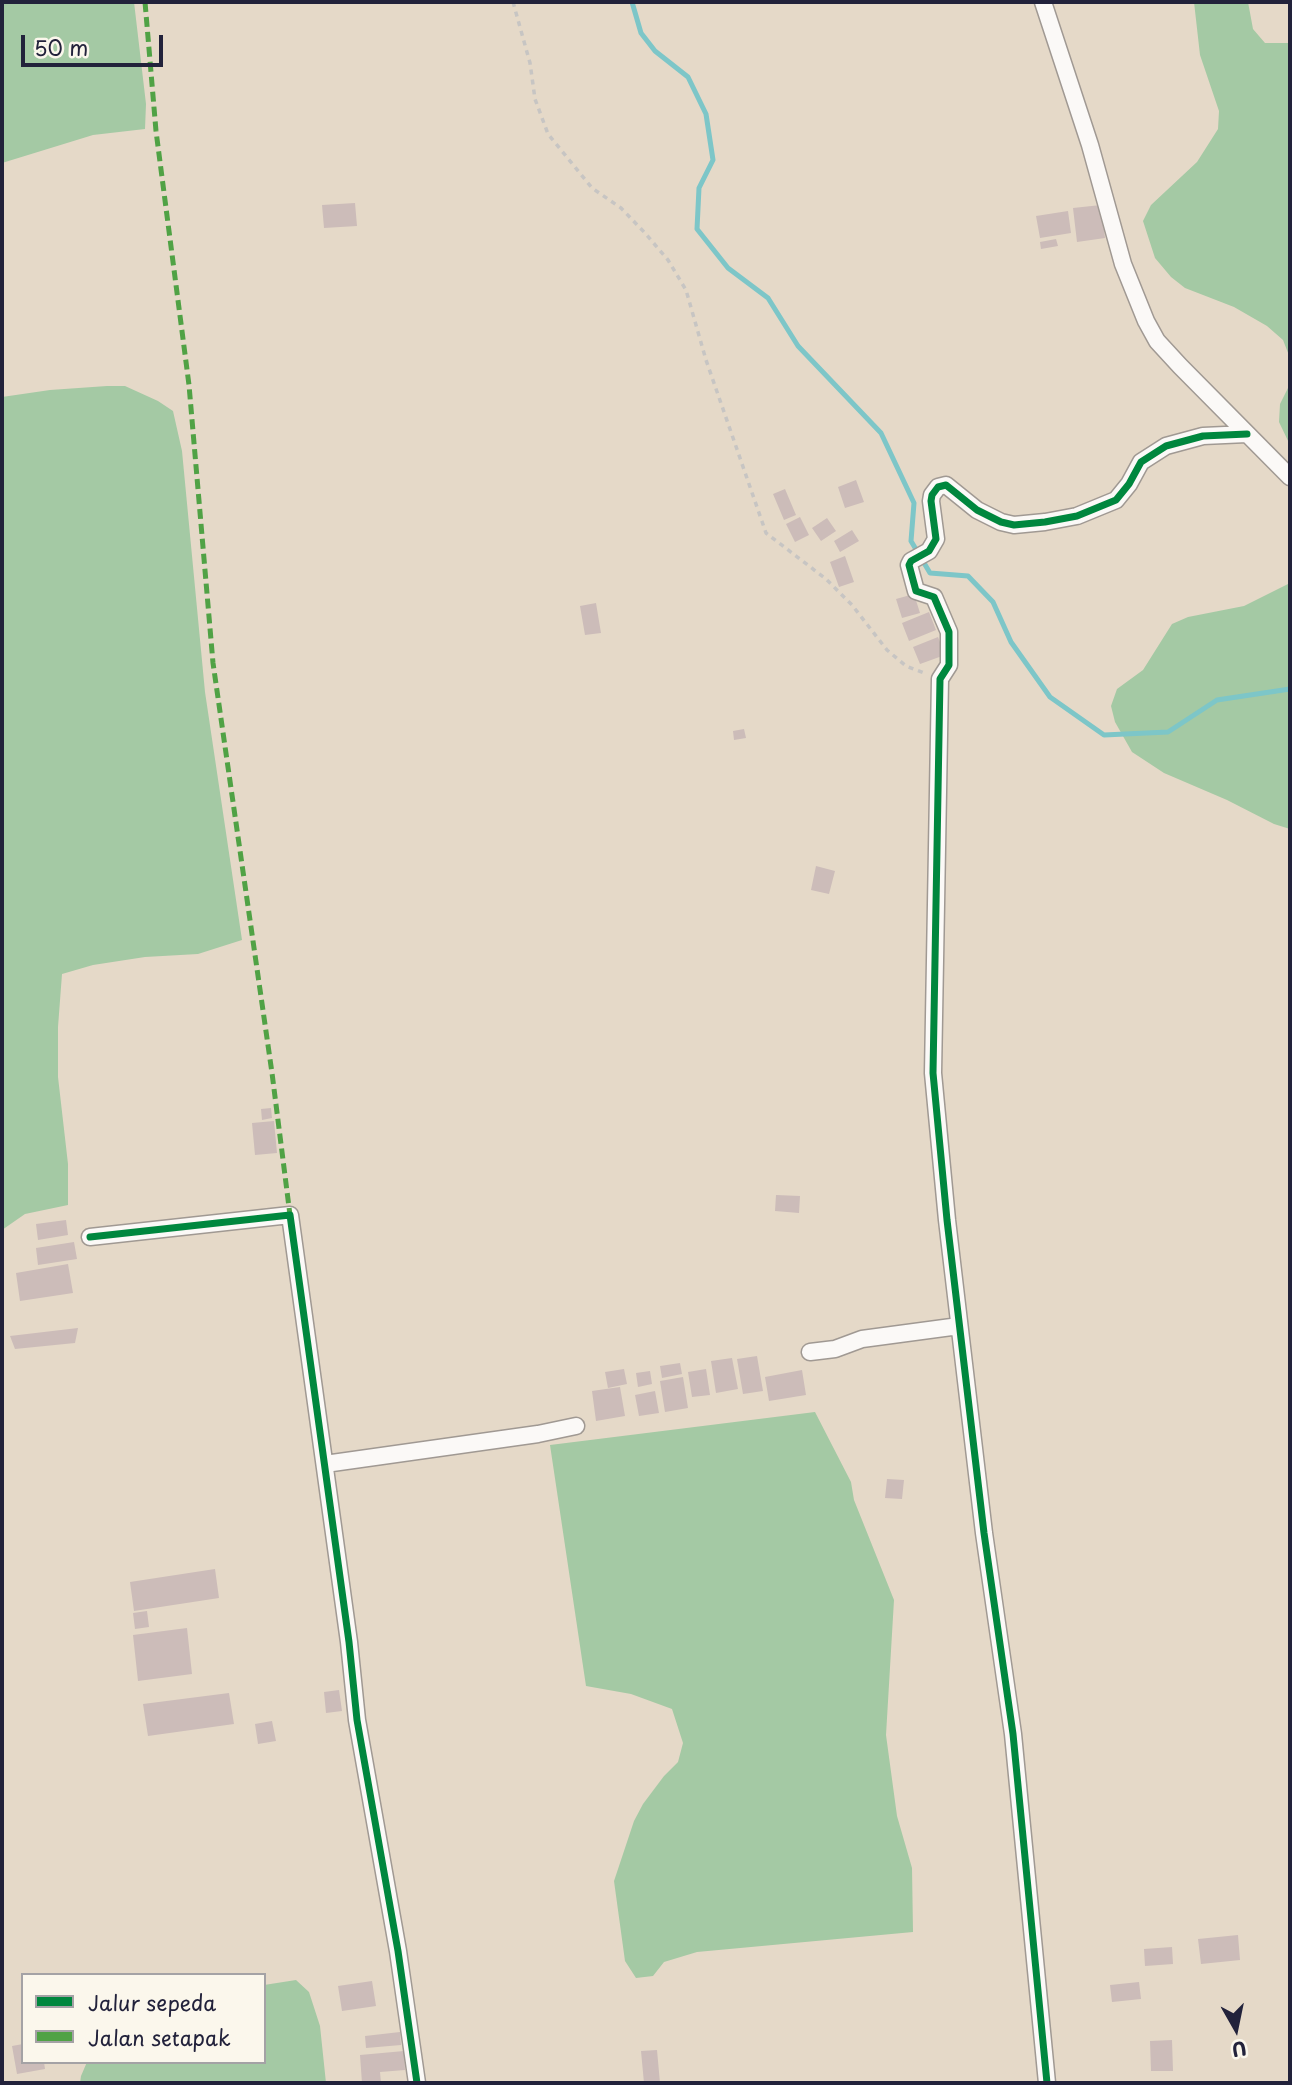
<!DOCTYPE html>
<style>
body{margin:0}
#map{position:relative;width:1292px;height:2085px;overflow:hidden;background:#e5d9c8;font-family:"Playpen Sans",sans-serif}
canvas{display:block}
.frame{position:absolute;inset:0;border:4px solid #22223b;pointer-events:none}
.legend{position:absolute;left:21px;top:1973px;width:245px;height:91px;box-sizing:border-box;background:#fbf7ec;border:2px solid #a4a2a5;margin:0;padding:9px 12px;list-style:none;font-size:21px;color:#22223b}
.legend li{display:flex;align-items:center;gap:14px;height:35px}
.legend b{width:35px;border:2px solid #a4a2a5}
.north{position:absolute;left:1201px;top:1994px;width:70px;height:70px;-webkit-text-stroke:5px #fbf7ec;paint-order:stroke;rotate:171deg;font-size:19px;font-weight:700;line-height:28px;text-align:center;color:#22223b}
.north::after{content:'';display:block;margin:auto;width:24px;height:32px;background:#22223b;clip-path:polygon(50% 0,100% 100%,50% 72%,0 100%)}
.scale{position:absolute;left:21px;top:35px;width:142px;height:32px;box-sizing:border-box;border:4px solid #22223b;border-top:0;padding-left:9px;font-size:21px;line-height:24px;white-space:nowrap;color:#22223b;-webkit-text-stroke:5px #fbf7ec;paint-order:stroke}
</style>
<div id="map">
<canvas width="1292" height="2085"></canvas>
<div class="frame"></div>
<ul class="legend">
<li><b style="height:9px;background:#00873e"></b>Jalur sepeda</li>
<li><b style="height:9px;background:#50a245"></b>Jalan setapak</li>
</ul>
<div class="north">U</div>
<div class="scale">50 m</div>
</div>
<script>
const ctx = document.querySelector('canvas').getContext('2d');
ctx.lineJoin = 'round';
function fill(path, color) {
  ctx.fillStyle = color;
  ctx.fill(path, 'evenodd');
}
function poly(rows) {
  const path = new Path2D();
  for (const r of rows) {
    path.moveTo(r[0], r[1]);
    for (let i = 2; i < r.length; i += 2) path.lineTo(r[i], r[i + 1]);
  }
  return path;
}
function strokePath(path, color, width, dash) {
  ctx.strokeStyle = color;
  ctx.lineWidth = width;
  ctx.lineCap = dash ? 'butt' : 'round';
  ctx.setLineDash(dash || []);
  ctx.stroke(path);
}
fill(poly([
 [2,2,134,2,146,104,145,129,93,135,2,163],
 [1194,2,1248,2,1253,29,1265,43,1290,43,1290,358,1283,340,1267,326,1234,307,1185,288,1171,277,1155,258,1143,221,1151,205,1197,162,1218,129,1219,111,1200,55],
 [1290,384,1290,445,1279,422,1280,404],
 [107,386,125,386,158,401,173,411,182,451,205,692,242,940,198,954,145,957,93,965,62,974,58,1027,58,1077,68,1164,68,1205,25,1214,2,1230,2,397,50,390],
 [1290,583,1290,829,1274,824,1227,800,1164,773,1132,752,1115,722,1111,706,1117,689,1143,670,1172,624,1188,617,1244,606],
 [815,1412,851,1482,854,1500,894,1600,886,1735,897,1816,912,1868,913,1932,697,1952,664,1962,653,1976,636,1978,625,1961,614,1881,634,1821,643,1804,664,1776,678,1762,683,1743,672,1709,631,1694,586,1686,550,1445],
 [296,1980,309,1992,320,2026,326,2083,80,2083,81,2076,87,2062,264,2062,264,1985]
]), '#a4c9a4');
strokePath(poly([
 [632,2,641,33,655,51,688,77,706,114,713,160,699,188,697,229,728,268,768,298,798,346,881,433,914,503,911,541,930,573,968,576,993,602,1011,642,1050,697,1104,735,1168,732,1217,700,1290,689]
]), '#7dc6c8', 5);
fill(poly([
 [355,203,357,226,324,228,322,205],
 [1101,205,1105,238,1077,242,1073,208],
 [1068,211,1071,233,1040,238,1036,216],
 [1056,239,1058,246,1041,249,1040,242],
 [856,480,864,502,845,508,838,487],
 [785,489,796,515,784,520,773,494],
 [800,517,809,535,795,542,786,524],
 [827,518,836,531,821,541,812,528],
 [852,530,859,541,840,552,834,541],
 [845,556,854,582,839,587,830,562],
 [914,594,920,613,902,618,896,599],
 [596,603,601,633,585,635,580,606],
 [929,612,936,630,909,641,902,623],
 [938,637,945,655,920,664,913,647],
 [744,729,746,738,734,740,733,731],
 [816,866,835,871,829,894,811,890],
 [271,1108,272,1118,262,1120,261,1109],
 [274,1121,277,1153,255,1155,252,1123],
 [776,1195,800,1196,799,1213,775,1211],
 [66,1220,68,1235,38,1240,36,1224],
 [74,1242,77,1259,38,1265,36,1248],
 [68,1264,73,1293,20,1301,16,1273],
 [78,1328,75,1343,15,1349,10,1336],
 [757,1356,763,1391,743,1394,737,1359],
 [732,1358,738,1389,716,1393,711,1361],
 [680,1363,682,1374,662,1378,660,1366],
 [624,1369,627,1384,608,1388,605,1372],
 [706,1369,710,1395,692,1397,688,1372],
 [802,1370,806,1395,769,1401,765,1377],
 [650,1371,652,1384,638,1387,636,1373],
 [683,1377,688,1408,665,1412,660,1381],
 [620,1387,625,1416,596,1421,592,1391],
 [655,1391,659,1413,639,1416,635,1395],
 [887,1479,904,1480,902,1499,885,1498],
 [215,1569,219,1598,134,1611,130,1582],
 [147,1611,149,1627,135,1629,133,1613],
 [187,1628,192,1674,138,1681,133,1635],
 [339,1690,342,1711,326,1713,324,1692],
 [229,1693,234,1724,148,1736,143,1704],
 [272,1721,276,1741,258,1744,255,1724],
 [1238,1935,1240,1960,1201,1964,1198,1939],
 [1172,1947,1173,1964,1145,1966,1144,1949],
 [372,1981,376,2006,342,2011,338,1986],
 [1139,1982,1141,1999,1112,2002,1110,1985],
 [400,2032,401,2045,366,2048,365,2036],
 [1172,2040,1173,2071,1151,2071,1150,2041],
 [23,2044,23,2062,44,2062,45,2069,17,2074,12,2046],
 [657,2050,660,2083,644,2083,641,2051],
 [404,2051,405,2070,380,2072,381,2083,362,2083,360,2055]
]), '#ccbcb9');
const street = poly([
 [1043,2,1090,145,1123,264,1146,321,1157,341,1180,366,1290,477],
 [90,1237,290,1215,349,1642,357,1720,398,1951,417,2083],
 [810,1352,835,1349,862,1339,959,1326],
 [325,1464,538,1434,576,1426],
 [1047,2083,1013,1734,984,1533,947,1220,933,1073,940,679,949,665,949,632,934,597,916,591,909,565,911,561,929,551,936,539,931,501,932,495,938,487,946,485,977,510,1001,522,1014,525,1045,522,1077,516,1116,500,1129,484,1141,462,1166,446,1203,436,1247,434]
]);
strokePath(street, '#a09993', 19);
strokePath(poly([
 [513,2,530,63,535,99,548,134,592,188,621,208,645,233,668,260,686,290,706,360,766,533,826,579,852,605,887,650,906,666,924,673]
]), '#c7c5c3', 3.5, [5, 5]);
strokePath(street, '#fbf9f7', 16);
strokePath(poly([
 [145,2,156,131,189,385,213,663,272,1073,290,1215]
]), '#50a245', 5, [10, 5]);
strokePath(poly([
 [90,1237,290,1215,349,1642,357,1720,398,1951,417,2083],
 [1047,2083,1013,1734,984,1533,947,1220,933,1073,940,679,949,665,949,632,934,597,916,591,909,565,911,561,929,551,936,539,931,501,932,495,938,487,946,485,977,510,1001,522,1014,525,1045,522,1077,516,1116,500,1129,484,1141,462,1166,446,1203,436,1247,434]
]), '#00873e', 7);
</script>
